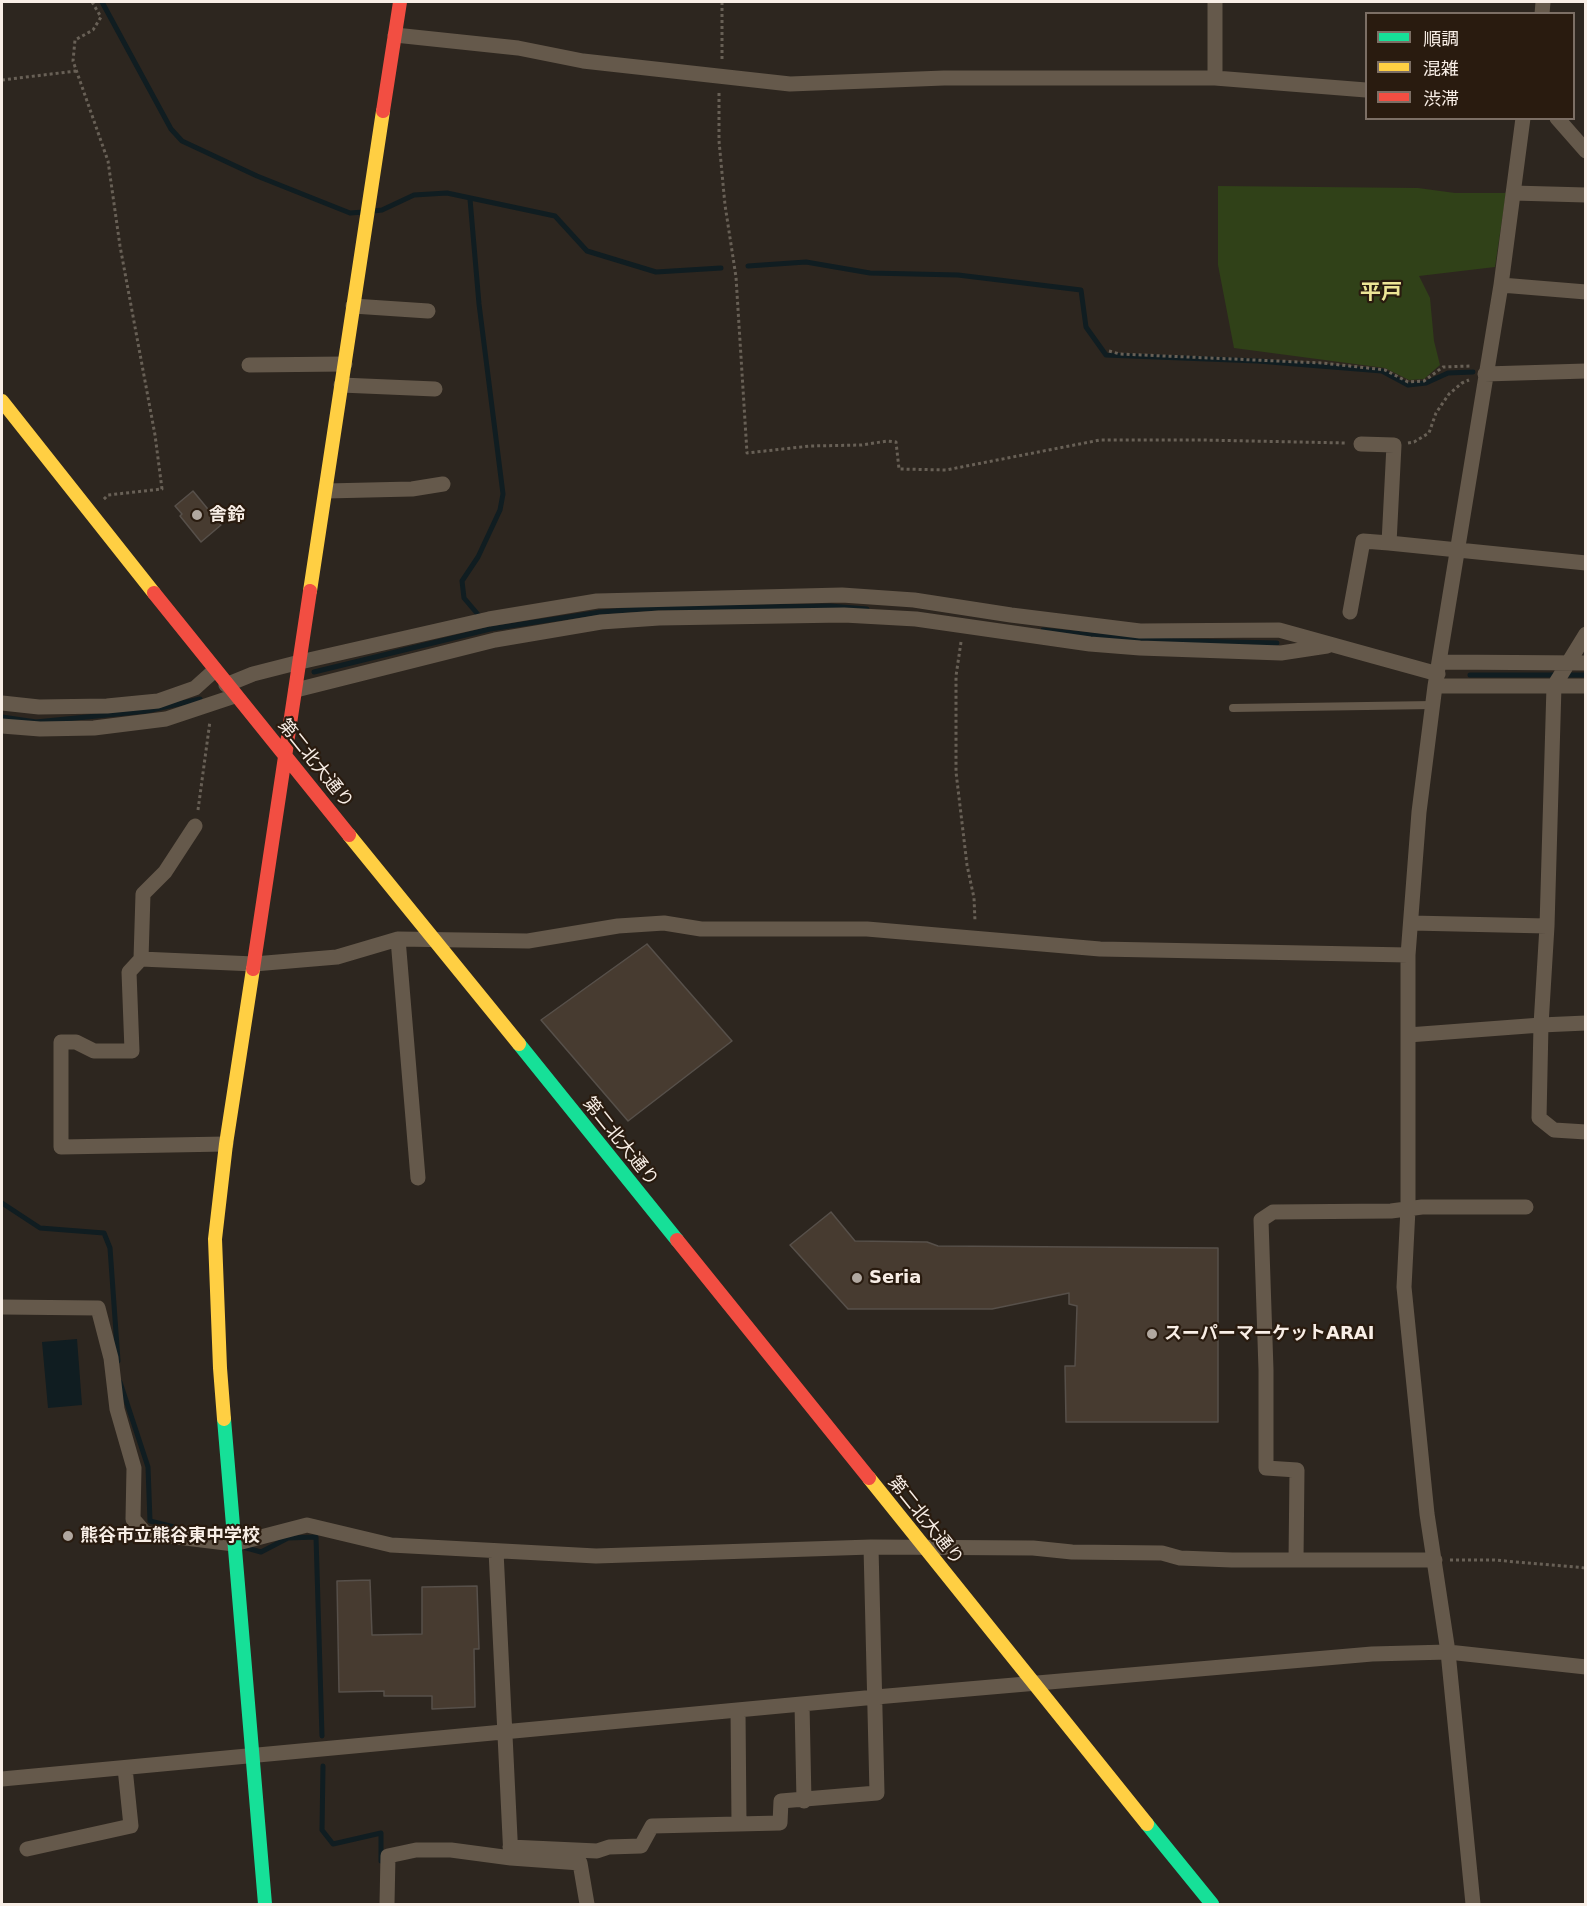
<!DOCTYPE html>
<meta charset="utf-8">
<style>
body{margin:0}
#map{position:relative;width:1587px;height:1906px;overflow:hidden;background:#2d261f;font-family:"DejaVu Sans","Noto Sans JP",sans-serif}
canvas{display:block}
.frame{position:absolute;inset:0;border:3px solid #f8eee6;pointer-events:none}
.legend{position:absolute;left:1365px;top:12px;width:210px;height:108px;box-sizing:border-box;background:#291b0f;border:2px solid #7c6f65;margin:0;padding:8px 10px;list-style:none;font-size:18px;color:#f8eee6}
.legend li{display:flex;align-items:center;gap:12px;height:30px}
.legend b{width:30px;border:2px solid #7c6f65}
</style>
<div id="map">
<canvas width="1587" height="1906"></canvas>
<div class="frame"></div>
<ul class="legend">
<li><b style="height:8px;background:#16e098"></b>順調</li>
<li><b style="height:8px;background:#ffcf43"></b>混雑</li>
<li><b style="height:8px;background:#f24e42"></b>渋滞</li>
</ul>
</div>
<script>
const ctx = document.querySelector('canvas').getContext('2d');
ctx.lineJoin = 'round';
function fill(path, color) {
  ctx.fillStyle = color;
  ctx.fill(path, 'evenodd');
}
function poly(rows) {
  const path = new Path2D();
  for (const r of rows) {
    path.moveTo(r[0], r[1]);
    for (let i = 2; i < r.length; i += 2) path.lineTo(r[i], r[i + 1]);
  }
  return path;
}
function strokePath(path, color, width, dash) {
  ctx.strokeStyle = color;
  ctx.lineWidth = width;
  ctx.lineCap = dash ? 'butt' : 'round';
  ctx.setLineDash(dash || []);
  ctx.stroke(path);
}
function drawText(font, color, halo, rows, align = 'center') {
  ctx.font = font + ' "DejaVu Sans","Noto Sans JP",sans-serif';
  ctx.lineWidth = 4.5;
  ctx.setLineDash([]);
  ctx.textBaseline = 'middle';
  ctx.strokeStyle = halo;
  ctx.fillStyle = color;
  for (const [text, x, y, turn = 0] of rows) {
    ctx.save();
    ctx.translate(x, y);
    ctx.rotate((+turn || 0) * Math.PI / 180);
    ctx.textAlign = isNaN(turn) ? turn : align;
    if (halo) ctx.strokeText(text, 0, 0);
    ctx.fillText(text, 0, 0);
    ctx.restore();
  }
}
fill(poly([
 [1218,186,1418,188,1455,193,1506,193,1495,267,1419,276,1430,298,1434,341,1440,365,1424,379,1409,380,1385,368,1234,348,1218,265]
]), '#304118');
fill(poly([
 [77,1339,82,1405,48,1408,42,1342]
]), '#101d21');
strokePath(poly([
 [102,2,171,129,182,141,257,176,350,213,364,212],
 [470,199,479,304,503,494,500,510,478,557,462,581,464,598,481,618],
 [373,211,382,210,414,195,447,193,555,216,587,251,656,272,721,268],
 [748,266,806,262,870,273,958,275,1081,290,1086,327,1106,355,1258,361,1382,371,1408,385,1426,383,1448,373,1473,372],
 [1043,630,1142,640,1277,643],
 [314,672,490,629,601,612,658,608,830,606,867,609],
 [1470,675,1586,675],
 [2,717,36,722,147,711,200,699],
 [2,1203,40,1228,104,1233,110,1248,118,1361],
 [120,1382,148,1467,150,1521,194,1532],
 [243,1547,261,1552,288,1538,316,1537,322,1736],
 [323,1766,322,1830,333,1844,381,1833,381,1861]
]), '#101d21', 5);
const building = poly([
 [193,491,221,525,201,542,180,516,182,514,175,506,193,491],
 [647,944,732,1041,628,1121,541,1020,647,944],
 [831,1212,855,1241,927,1242,938,1246,1218,1248,1218,1422,1066,1422,1065,1366,1075,1366,1077,1306,1069,1304,1069,1293,992,1309,848,1309,790,1245,831,1212],
 [370,1580,372,1635,422,1634,422,1587,477,1586,479,1649,474,1649,475,1707,432,1709,432,1696,384,1696,384,1691,339,1692,337,1581,370,1580]
]);
fill(building, '#473b30');
strokePath(building, '#57504a', 1.5);
strokePath(poly([
 [92,2,101,17,93,30,75,40,73,61,108,161,120,246,155,435,162,489,108,495,103,500],
 [722,2,722,60],
 [2,80,76,71],
 [719,93,719,141,725,205,736,277,747,453,810,446,862,445,887,441,896,442,899,469,946,470,1100,440,1203,440,1346,443],
 [1109,351,1120,354,1322,363,1377,369,1385,370,1408,382,1424,381,1443,367,1470,366],
 [1408,443,1414,442,1429,433,1436,413,1449,394,1462,383,1469,380],
 [961,642,956,676,956,772,967,865,974,898,975,921],
 [198,810,210,721],
 [1450,1560,1494,1560,1586,1568]
]), '#686056', 3, [3, 3]);
strokePath(poly([
 [1233,708,1433,705]
]), '#65594b', 8);
strokePath(poly([
 [1215,2,1215,78],
 [1542,14,1543,2],
 [395,35,518,48,583,61,790,84,944,78,1215,78,1366,90],
 [1557,118,1586,151],
 [1513,193,1586,195],
 [1501,285,1586,292],
 [353,306,428,311],
 [249,365,345,364],
 [1485,374,1586,371],
 [341,385,435,389],
 [1361,444,1394,445,1389,543,1586,563],
 [326,491,412,489,443,484],
 [1350,612,1363,541,1389,543],
 [1586,634,1554,686,1547,926,1541,1025,1539,1118,1554,1130,1586,1132],
 [1441,662,1586,663],
 [226,685,253,674,300,662,489,619,597,601,842,595,914,600,1011,615,1140,631,1279,630,1438,674],
 [1435,686,1586,686],
 [296,690,495,640,601,622,659,618,844,615,916,619,1090,644,1140,648,1281,653,1327,646],
 [2,703,39,707,107,706,158,701,195,688,215,670],
 [2,726,40,729,94,728,166,719,235,696],
 [195,826,165,872,143,894,141,959,129,972,132,1051,94,1051,76,1042,61,1042,61,1147,226,1144],
 [1411,923,1547,926],
 [398,939,418,1178],
 [141,959,254,964,337,957,398,939,528,941,618,926,664,923,701,929,867,929,1100,949,1408,955],
 [1408,1035,1541,1025,1586,1023],
 [2,1307,98,1308,111,1358,117,1409,134,1468,133,1519,145,1533,234,1544,307,1525,391,1545,596,1556,871,1547,1033,1548,1072,1552,1162,1553,1180,1558,1232,1560,1435,1560],
 [496,1551,511,1858],
 [1296,1560,1297,1470,1266,1468,1266,1370,1261,1220,1273,1212,1391,1211,1422,1207,1526,1207],
 [802,1704,804,1801],
 [738,1710,739,1824],
 [2,1779,876,1697,1372,1654,1448,1652,1586,1667],
 [510,1847,597,1851,609,1847,641,1846,652,1826,780,1823,781,1801,877,1793,871,1547],
 [27,1849,131,1826,125,1768],
 [387,1904,388,1856,416,1850,451,1850,511,1858,580,1863,587,1904],
 [1473,1904,1448,1652,1427,1514,1404,1287,1408,1209,1408,955,1419,812,1435,686,1501,285,1523,118]
]), '#65594b', 15);
strokePath(poly([
 [519,1044,677,1240],
 [224,1419,265,1904],
 [1147,1824,1212,1904]
]), '#16e098', 14);
strokePath(poly([
 [2,401,154,593],
 [310,591,383,111],
 [349,835,519,1044],
 [224,1419,220,1368,215,1239,226,1144,253,969],
 [869,1478,1147,1824]
]), '#ffcf43', 14);
strokePath(poly([
 [383,111,400,2],
 [154,593,349,835],
 [253,969,310,591],
 [677,1240,869,1478]
]), '#f24e42', 14);
for (const [x, y, r, color] of [
 [197,515,6,"#b1a8a0"],
 [857,1278,6,"#b1a8a0"],
 [1152,1334,6,"#b1a8a0"],
 [68,1536,6,"#b1a8a0"]
]) {
  const dot = new Path2D();
  dot.arc(x, y, r, 0, 2 * Math.PI);
  ctx.fillStyle = color;
  ctx.fill(dot);
  strokePath(dot, '#291b0f', 2);
}
drawText('bold 18px', '#f8eee6', '#291b0f', [
 ["舎鈴",209,515],
 ["Seria",869,1278],
 ["スーパーマーケットARAI",1164,1334],
 ["熊谷市立熊谷東中学校",80,1536]
], 'left');
drawText('18px', '#f8eee6', '#291b0f', [
 ["第二北大通り",315,764,51],
 ["第二北大通り",620,1142,51],
 ["第二北大通り",925,1521,51]
]);
drawText('bold 21px', '#ede596', '#291b0f', [
 ["平戸",1381,294]
]);
</script>
